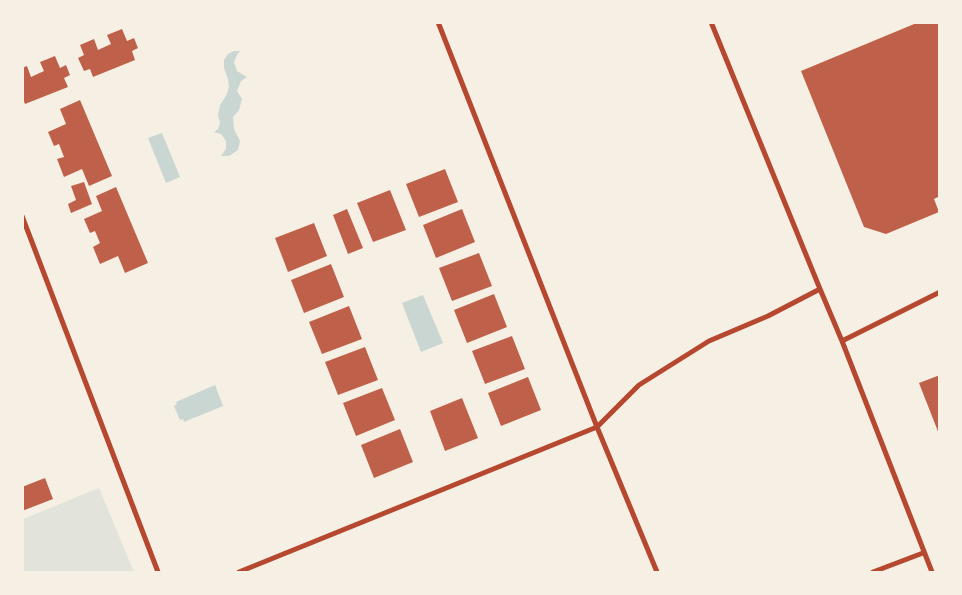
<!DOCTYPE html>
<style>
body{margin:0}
#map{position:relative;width:962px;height:595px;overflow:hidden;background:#f6efe4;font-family:"Open Sans",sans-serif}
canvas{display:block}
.frame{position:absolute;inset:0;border:24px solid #f6efe4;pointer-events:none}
</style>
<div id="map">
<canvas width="962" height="595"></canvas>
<div class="frame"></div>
</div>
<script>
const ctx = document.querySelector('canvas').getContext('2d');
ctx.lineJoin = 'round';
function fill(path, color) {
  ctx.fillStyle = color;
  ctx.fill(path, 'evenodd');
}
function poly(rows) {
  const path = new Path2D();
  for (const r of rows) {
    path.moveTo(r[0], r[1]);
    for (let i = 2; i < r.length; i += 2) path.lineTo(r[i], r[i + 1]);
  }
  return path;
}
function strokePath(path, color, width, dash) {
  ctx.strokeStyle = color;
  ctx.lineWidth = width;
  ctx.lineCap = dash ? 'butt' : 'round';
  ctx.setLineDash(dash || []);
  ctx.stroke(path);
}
fill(poly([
 [99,488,134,572,23,572,23,519]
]), '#e2e4dc');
fill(poly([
 [234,51,240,51,237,55,234,62,237,71,247,77,241,81,237,91,242,99,239,110,233,117,234,129,240,141,238,150,229,156,221,156,226,149,226,141,221,134,214,132,218,129,220,123,218,115,220,105,226,96,229,87,228,79,224,68,224,60,228,54],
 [162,133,180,177,166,183,148,138],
 [423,295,443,343,421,352,402,303],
 [215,385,223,406,184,422,183,419,180,420,174,406,177,404,176,402]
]), '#c9d6d2');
fill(poly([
 [919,22,940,22,940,196,934,199,939,212,886,234,864,227,801,71],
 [122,29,127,41,134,38,138,48,132,51,135,60,93,77,90,69,84,71,78,58,84,55,80,45,94,39,98,50,111,44,107,35],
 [55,56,60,68,66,65,70,75,64,78,68,87,25,104,22,97,22,68,27,66,31,77,44,71,40,62],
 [80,100,112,176,89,186,82,169,64,177,57,159,64,157,59,144,54,146,48,132,66,124,60,109],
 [445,169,458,202,419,217,406,184],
 [84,182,92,204,71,213,68,204,76,200,71,186],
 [116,187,148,263,125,273,118,256,100,264,93,247,100,243,95,231,90,233,84,219,102,211,96,196],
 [390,190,406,230,373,242,357,203],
 [347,209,363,248,348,254,333,215],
 [462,209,475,242,436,258,423,225],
 [314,223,327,256,288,272,275,238],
 [479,253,492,286,452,301,439,268],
 [331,264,344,297,304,313,291,280],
 [494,294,507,327,467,343,454,310],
 [349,306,362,339,322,354,309,322],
 [512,336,525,369,485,384,472,351],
 [365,347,378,380,338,395,325,362],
 [940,375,940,434,939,434,919,383],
 [528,377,541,410,501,426,488,393],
 [382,388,395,420,356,436,343,403],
 [462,398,478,438,445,451,430,411],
 [400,429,413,462,374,478,361,445],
 [45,478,53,499,22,511,22,487]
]), '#bf614a');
strokePath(poly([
 [438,22,597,427,657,572],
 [711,22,820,289,842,341,932,572],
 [22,216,158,572],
 [842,341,940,292],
 [239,572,597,427,639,385,709,341,768,316,820,289],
 [873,572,923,553]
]), '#b5482f', 5);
</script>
